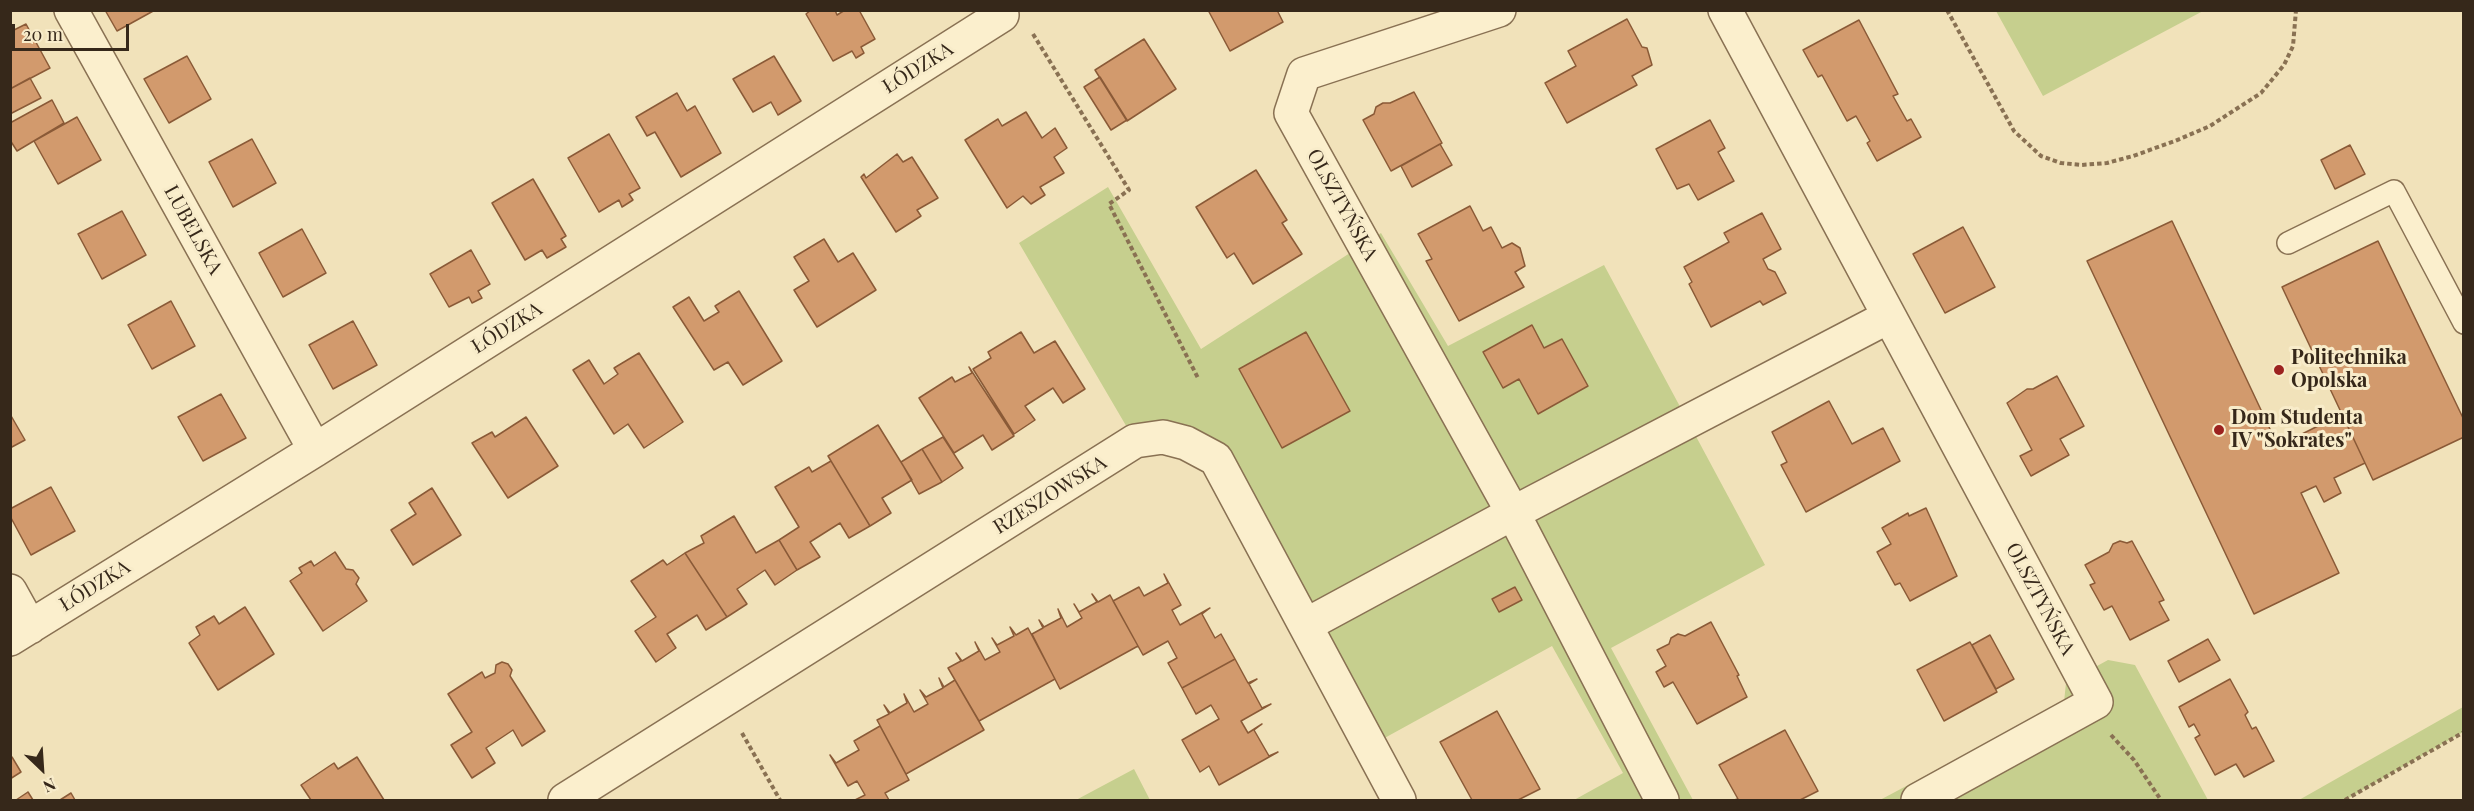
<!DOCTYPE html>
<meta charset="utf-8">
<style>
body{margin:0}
#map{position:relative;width:2474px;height:811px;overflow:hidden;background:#f1e2ba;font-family:"Playfair Display",serif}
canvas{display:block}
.frame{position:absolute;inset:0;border:12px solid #36281a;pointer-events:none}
.north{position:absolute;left:12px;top:739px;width:60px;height:60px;-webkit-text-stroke:4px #f8ecca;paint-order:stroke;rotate:155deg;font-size:16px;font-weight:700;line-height:24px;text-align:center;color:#36281a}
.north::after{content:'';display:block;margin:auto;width:21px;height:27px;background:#36281a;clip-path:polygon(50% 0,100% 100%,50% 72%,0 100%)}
.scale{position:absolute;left:12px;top:24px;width:117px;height:27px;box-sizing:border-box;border:3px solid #36281a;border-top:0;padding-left:8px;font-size:18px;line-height:21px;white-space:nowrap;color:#36281a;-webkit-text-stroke:4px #f8ecca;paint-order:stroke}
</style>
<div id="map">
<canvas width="2474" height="811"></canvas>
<div class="frame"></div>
<div class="north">N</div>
<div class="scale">20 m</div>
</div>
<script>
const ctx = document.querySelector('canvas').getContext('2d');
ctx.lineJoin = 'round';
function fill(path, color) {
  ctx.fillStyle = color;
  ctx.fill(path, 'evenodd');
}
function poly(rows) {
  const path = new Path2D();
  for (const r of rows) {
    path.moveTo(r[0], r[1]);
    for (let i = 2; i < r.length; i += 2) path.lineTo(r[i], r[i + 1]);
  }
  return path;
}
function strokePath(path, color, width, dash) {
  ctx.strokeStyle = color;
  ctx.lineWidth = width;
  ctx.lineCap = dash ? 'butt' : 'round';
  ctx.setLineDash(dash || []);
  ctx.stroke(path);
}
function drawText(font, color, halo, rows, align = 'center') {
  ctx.font = font + ' "Playfair Display",serif';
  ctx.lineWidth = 6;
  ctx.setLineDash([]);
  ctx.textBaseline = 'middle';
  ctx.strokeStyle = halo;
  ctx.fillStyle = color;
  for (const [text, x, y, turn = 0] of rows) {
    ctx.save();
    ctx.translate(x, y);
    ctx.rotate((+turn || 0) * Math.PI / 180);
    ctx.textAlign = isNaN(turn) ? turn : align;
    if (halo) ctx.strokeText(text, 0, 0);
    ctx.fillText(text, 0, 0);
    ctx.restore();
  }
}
fill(poly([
 [1996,11,2203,11,2043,96],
 [1108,187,1201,349,1381,233,1448,346,1604,265,1765,565,1611,648,1693,800,1574,800,1623,773,1552,646,1370,746,1216,459,1135,441,1019,243],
 [2108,660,2135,665,2208,800,1880,800,2064,702,2066,683],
 [2463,707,2463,732,2345,800,2299,800],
 [1134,769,1150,800,1076,800]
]), '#c6cf8e');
const building = poly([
 [105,10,155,10,117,31,105,10],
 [811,10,835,10,837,15,845,10,859,10,875,39,861,47,864,53,856,58,852,51,833,61,806,14,811,10],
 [1208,10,1277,10,1283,22,1230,51,1208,10],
 [1627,19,1642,47,1647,48,1652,65,1632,76,1637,85,1567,123,1545,83,1576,66,1568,51,1627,19],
 [1859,20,1898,94,1893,96,1907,121,1911,119,1921,137,1877,161,1867,143,1870,141,1856,116,1847,121,1822,75,1818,77,1803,50,1859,20],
 [26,24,50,68,10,89,10,32,26,24],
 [1144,39,1176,89,1127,121,1095,70,1144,39],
 [187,56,211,99,169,123,144,79,187,56],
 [774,56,801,101,778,115,771,102,753,112,733,79,774,56],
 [1100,77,1127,120,1111,130,1084,87,1100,77],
 [30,78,41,98,10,114,10,89,30,78],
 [1414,92,1442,143,1391,171,1363,120,1374,114,1376,107,1383,103,1390,103,1414,92],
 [677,93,687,111,695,106,721,153,681,177,655,132,647,136,636,117,677,93],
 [52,100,64,123,17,151,10,140,10,123,52,100],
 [1026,112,1042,138,1055,128,1067,148,1054,157,1064,173,1040,187,1045,195,1031,204,1023,196,1007,208,965,140,998,119,1002,126,1026,112],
 [77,117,101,160,58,184,34,141,77,117],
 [1710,120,1725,148,1718,152,1734,181,1698,200,1689,184,1677,189,1656,149,1710,120],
 [609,134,640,188,629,194,633,200,622,207,619,200,599,212,568,158,609,134],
 [252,139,276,183,233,207,209,162,252,139],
 [1440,144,1452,165,1412,187,1401,166,1440,144],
 [2350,145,2365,174,2335,189,2321,160,2350,145],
 [897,154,903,162,912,157,938,198,917,210,921,216,896,232,861,177,864,174,866,178,897,154],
 [1256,170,1287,220,1282,223,1302,254,1253,284,1234,253,1227,258,1196,207,1256,170],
 [533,179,566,236,561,239,566,247,547,258,542,250,525,260,492,203,533,179],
 [1470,206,1483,231,1491,227,1502,248,1512,243,1520,248,1525,266,1515,272,1524,287,1459,321,1426,261,1432,259,1418,234,1470,206],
 [122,211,146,255,102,279,78,234,122,211],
 [1762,213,1781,249,1763,259,1768,269,1775,272,1786,293,1763,305,1760,301,1711,327,1689,284,1692,282,1684,267,1729,242,1724,233,1762,213],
 [2172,221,2278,446,2342,414,2365,463,2334,478,2341,493,2324,502,2316,486,2301,493,2339,573,2254,614,2087,261,2172,221],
 [1963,227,1995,287,1945,313,1913,254,1963,227],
 [302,229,326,273,283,297,259,253,302,229],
 [824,239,838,262,853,253,876,290,817,327,794,290,809,281,794,257,824,239],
 [2378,241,2464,420,2464,437,2373,480,2282,287,2378,241],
 [471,250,490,284,478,291,482,298,472,303,469,297,449,307,430,274,471,250],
 [739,291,782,361,743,385,728,362,714,370,673,307,689,297,704,321,719,312,715,306,739,291],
 [171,301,195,346,152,369,128,325,171,301],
 [353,321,377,365,333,389,309,345,353,321],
 [1532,325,1544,348,1562,339,1588,386,1538,414,1519,379,1503,388,1483,352,1532,325],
 [1021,332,1034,353,1055,341,1085,389,1063,403,1053,388,1025,406,1035,420,1014,434,973,369,991,358,988,352,1021,332],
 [1306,332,1350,411,1282,448,1239,369,1306,332],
 [639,353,683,422,644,448,628,424,614,434,573,370,589,360,604,384,618,374,614,368,639,353],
 [969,367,1014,436,992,450,983,435,954,453,919,398,952,377,955,382,972,373,969,367],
 [2057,376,2084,426,2060,439,2069,455,2031,476,2020,456,2032,450,2007,403,2027,389,2033,389,2057,376],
 [221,394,246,438,203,461,178,417,221,394],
 [1829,401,1852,444,1883,428,1900,461,1806,512,1781,465,1787,462,1772,432,1829,401],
 [10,414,25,440,10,448,10,414],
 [526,417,558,466,508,498,472,443,492,432,495,437,526,417],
 [878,425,912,480,882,498,891,513,870,526,828,456,878,425],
 [943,437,963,468,942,482,922,449,943,437],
 [922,449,942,482,919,494,901,462,922,449],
 [831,461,870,526,849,538,840,523,810,542,820,557,797,570,779,540,799,527,775,487,809,467,812,472,831,461],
 [51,487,75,531,31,555,10,516,10,509,51,487],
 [432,488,461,535,413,565,391,530,416,514,409,503,432,488],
 [1926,508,1957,576,1910,601,1900,583,1895,585,1877,552,1891,544,1882,528,1908,513,1909,516,1926,508],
 [734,516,756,553,779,540,797,570,775,585,765,570,737,589,747,604,727,617,685,553,704,543,701,536,734,516],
 [2120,541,2127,543,2132,541,2164,600,2159,602,2169,620,2130,640,2112,606,2104,610,2090,585,2095,583,2085,565,2109,552,2113,544,2120,541],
 [335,552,346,569,353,570,359,578,356,584,367,601,323,631,290,581,302,573,299,568,311,561,314,566,335,552],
 [685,553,727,617,706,630,697,615,667,634,676,648,656,662,635,631,656,617,631,581,663,560,667,565,685,553],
 [1164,574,1181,605,1172,610,1180,625,1210,608,1202,614,1215,638,1221,634,1235,659,1182,688,1168,663,1177,658,1168,641,1143,655,1113,601,1139,587,1144,596,1168,583,1164,574],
 [1515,587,1522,600,1499,612,1492,599,1515,587],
 [1092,594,1098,602,1110,595,1138,646,1060,689,1032,634,1043,628,1039,620,1044,627,1061,618,1058,609,1067,627,1082,618,1074,604,1079,612,1097,602,1092,594],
 [245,607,274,654,218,690,189,643,200,635,196,627,214,616,219,624,245,607],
 [1711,622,1739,675,1737,676,1747,697,1697,724,1673,682,1664,687,1656,672,1666,666,1657,650,1669,644,1671,638,1678,634,1685,636,1711,622],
 [1010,627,1016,635,1028,628,1055,679,979,721,948,668,961,661,956,653,962,661,979,651,975,642,985,660,1000,652,992,638,997,645,1014,636,1010,627],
 [1990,635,2014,679,1996,689,1972,645,1990,635],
 [2208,639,2220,660,2179,682,2168,661,2208,639],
 [1970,642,1997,692,1944,721,1917,670,1970,642],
 [1235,659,1248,683,1257,679,1249,684,1262,708,1271,704,1241,721,1248,733,1262,724,1254,730,1269,756,1278,752,1219,785,1209,766,1200,772,1182,740,1219,719,1211,705,1196,714,1182,688,1235,659],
 [502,662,508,664,512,670,510,676,545,731,522,746,513,730,486,748,495,763,472,778,451,745,472,732,448,694,482,672,485,678,495,673,496,665,502,662],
 [939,678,944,687,955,680,984,730,906,774,877,720,889,714,884,705,890,713,907,703,904,694,914,712,928,704,920,690,926,697,943,688,939,678],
 [2230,679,2248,712,2245,715,2252,729,2256,727,2274,761,2244,777,2236,764,2215,775,2195,738,2200,735,2194,724,2189,727,2179,707,2230,679],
 [1497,711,1540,789,1518,800,1472,800,1440,742,1497,711],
 [880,726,909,780,885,793,889,800,855,800,865,795,857,781,848,786,830,755,836,763,859,750,854,741,880,726],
 [1785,730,1818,791,1800,800,1734,800,1738,799,1719,765,1785,730],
 [12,757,21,772,10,779,10,758,12,757],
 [357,757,384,800,311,800,301,785,334,763,338,769,357,757],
 [28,792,33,800,16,800,28,792],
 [71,793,75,800,60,800,71,793]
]);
fill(building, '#d29a6d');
strokePath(building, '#8a5a37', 1.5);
const service = poly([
 [2288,243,2394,191,2464,323]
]);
const minor = poly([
 [71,10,315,450],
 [1499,10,1304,74,1291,113,1513,513,1662,800],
 [1725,10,2096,702,1918,800],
 [10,591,30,627],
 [1306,625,1513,513,1888,317],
 [10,639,315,450,1002,15],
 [565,800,1135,441,1163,437,1186,443,1216,459,1399,800]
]);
strokePath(service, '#897153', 24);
strokePath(minor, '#897153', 36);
strokePath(poly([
 [1947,10,2014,131,2041,156,2061,163,2081,165,2107,163,2133,156,2175,141,2210,126,2261,93,2284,65,2293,46,2296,10],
 [1033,34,1129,190,1109,204,1198,378],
 [742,733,780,800],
 [2111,735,2134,760,2161,800],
 [2345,800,2464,732]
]), '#897153', 4, [4.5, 3]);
strokePath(service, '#fbefcd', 21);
strokePath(minor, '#fbefcd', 33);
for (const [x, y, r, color] of [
 [2279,370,6,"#9c221f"],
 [2219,430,6,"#9c221f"]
]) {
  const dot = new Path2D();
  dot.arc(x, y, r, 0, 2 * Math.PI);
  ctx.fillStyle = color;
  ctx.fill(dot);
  strokePath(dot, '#f8ecca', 2);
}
drawText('20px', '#36281a', '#f8ecca', [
 ["ŁÓDZKA",918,68,-32],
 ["OLSZTYŃSKA",1342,205,61],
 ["LUBELSKA",193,230,61],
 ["ŁÓDZKA",507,328,-32],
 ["RZESZOWSKA",1050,495,-32],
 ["ŁÓDZKA",95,586,-32],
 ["OLSZTYŃSKA",2040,599,62]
]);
drawText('bold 20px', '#36281a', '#f8ecca', [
 ["Politechnika",2291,358],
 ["Opolska",2291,381],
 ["Dom Studenta",2231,418],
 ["IV \"Sokrates\"",2231,441]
], 'left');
</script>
